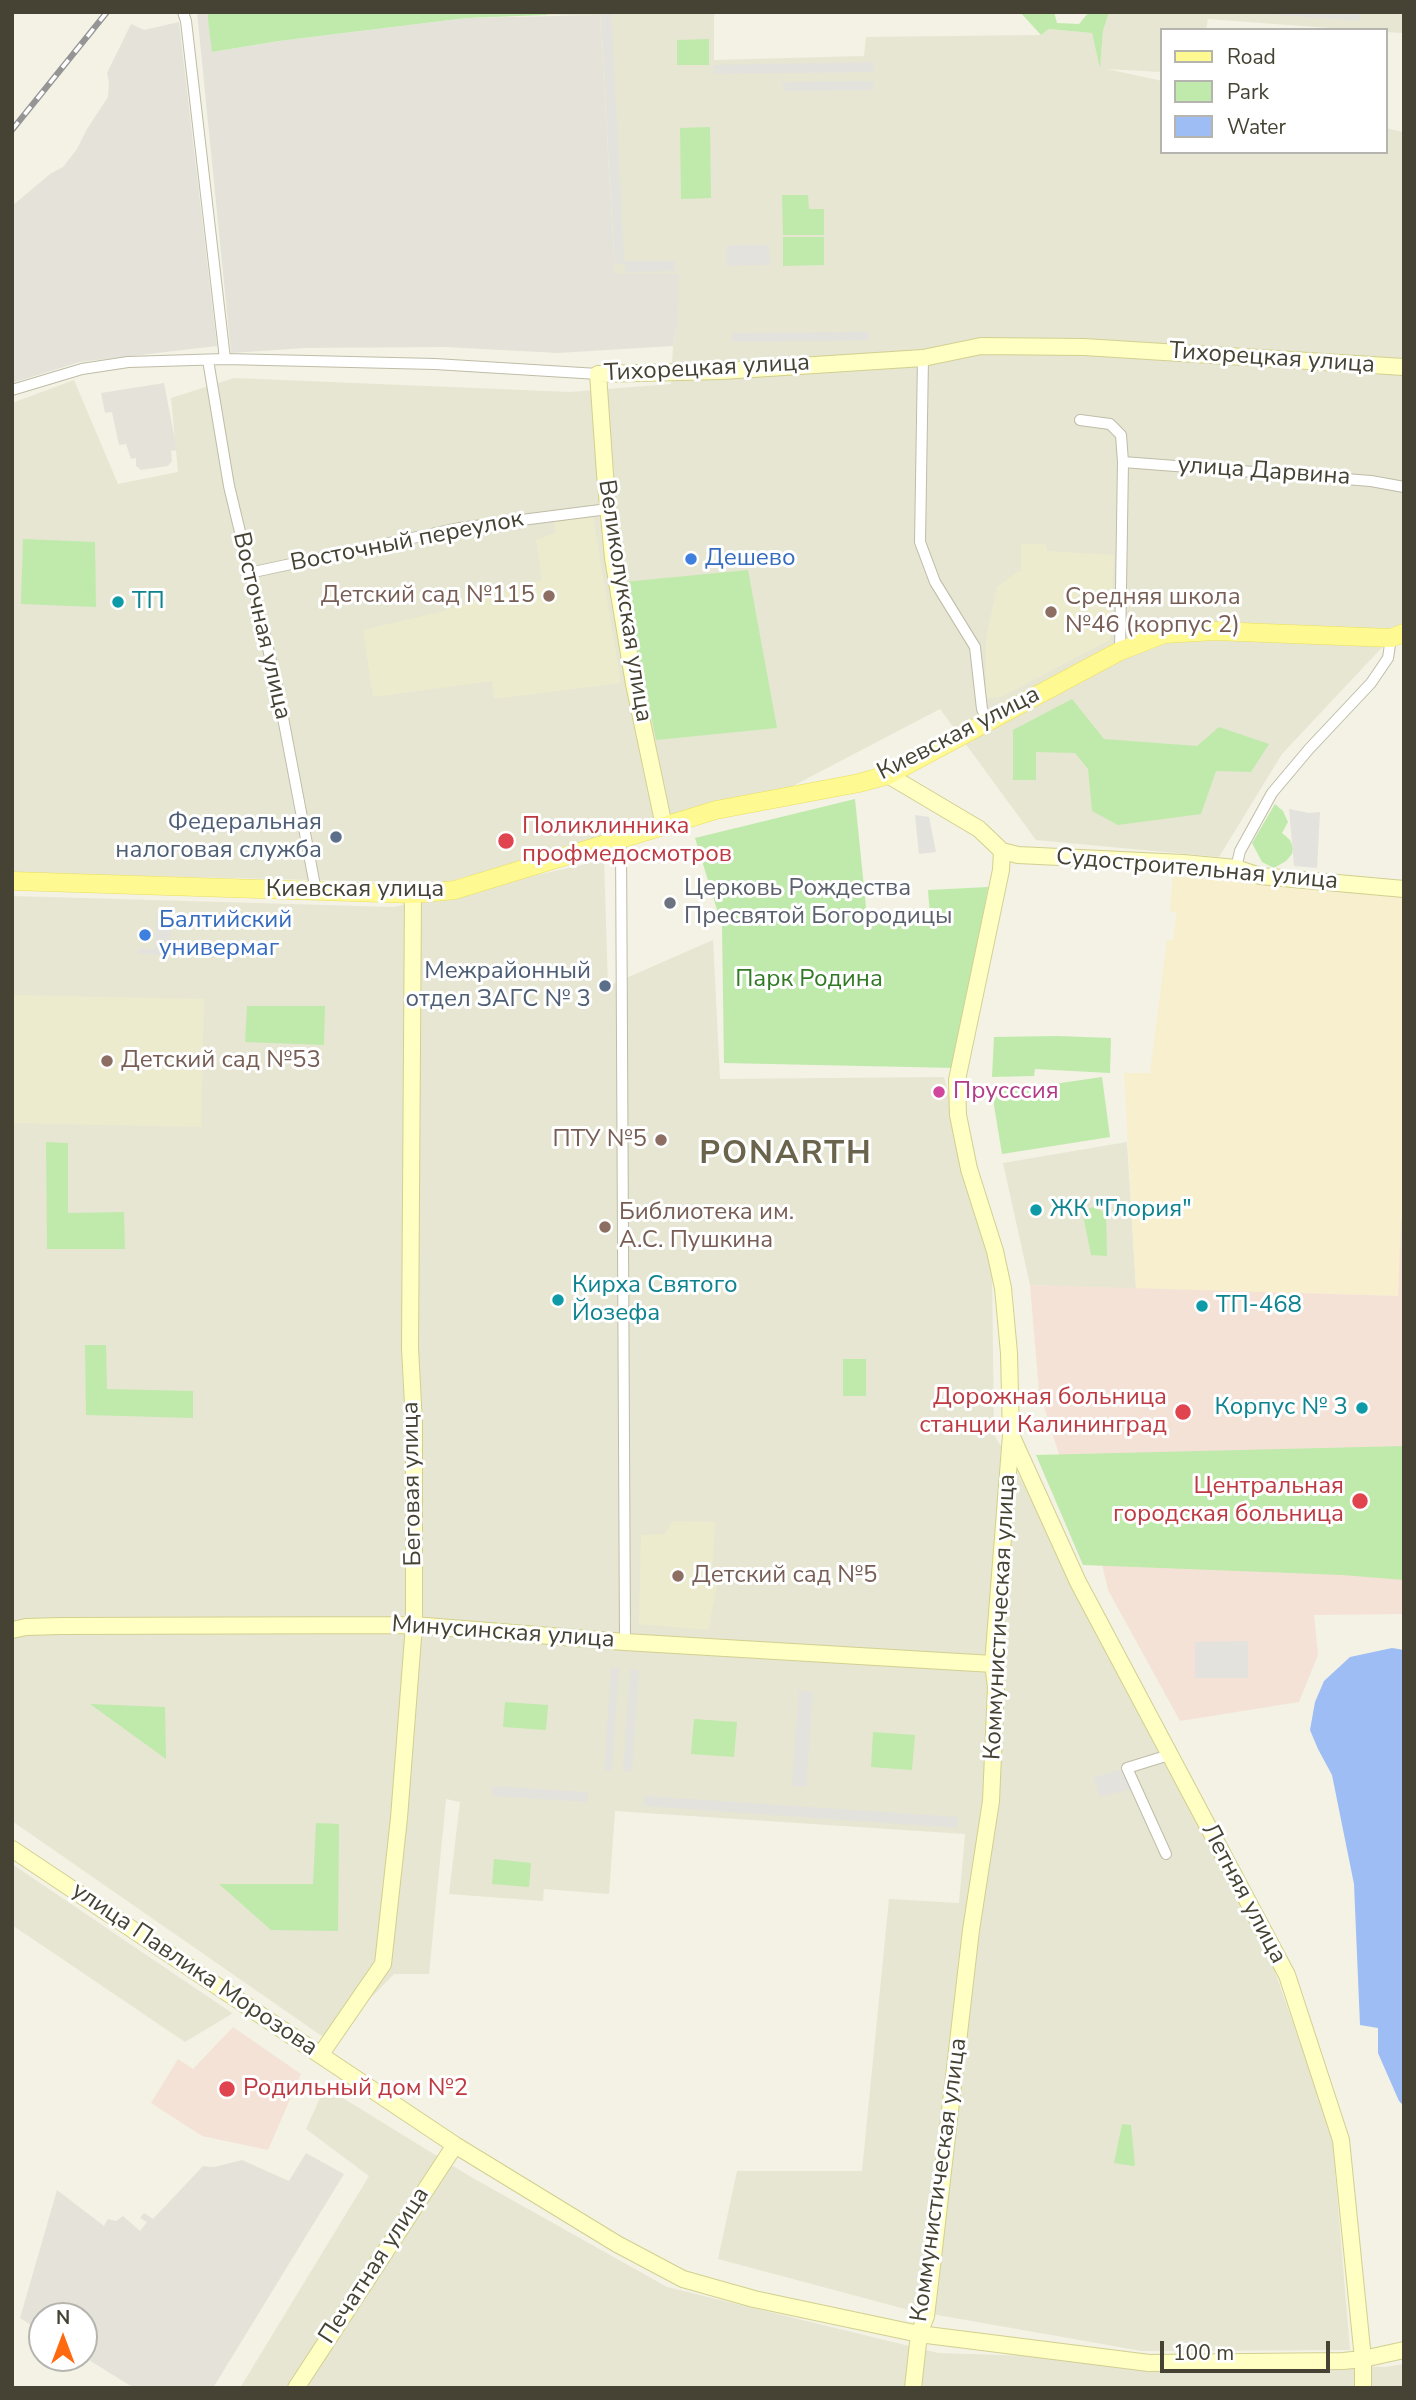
<!DOCTYPE html>
<meta charset="utf-8">
<style>
body{margin:0}
#map{position:relative;width:1416px;height:2400px;overflow:hidden;background:#f3f2e4;font-family:"Nunito Sans",sans-serif}
canvas{display:block}
.frame{position:absolute;inset:0;border:14px solid #464334;pointer-events:none}
.legend{position:absolute;left:1160px;top:28px;width:228px;height:126px;box-sizing:border-box;background:#fff;border:2px solid #b5b4ae;margin:0;padding:9px 12px;list-style:none;font-size:21px;color:#464334}
.legend li{display:flex;align-items:center;gap:14px;height:35px}
.legend b{width:35px;border:2px solid #b5b4ae}
.north{position:absolute;left:28px;top:2302px;width:70px;height:70px;box-sizing:border-box;background:#fff;border:2px solid #b5b4ae;border-radius:50%;rotate:0deg;font-size:19px;font-weight:700;line-height:28px;text-align:center;color:#464334}
.north::after{content:'';display:block;margin:auto;width:24px;height:32px;background:#ff6a10;clip-path:polygon(50% 0,100% 100%,50% 72%,0 100%)}
.scale{position:absolute;left:1160px;top:2341px;width:170px;height:32px;box-sizing:border-box;border:4px solid #464334;border-top:0;padding-left:9px;font-size:21px;line-height:24px;white-space:nowrap;color:#464334;-webkit-text-stroke:5px #fff;paint-order:stroke}
</style>
<div id="map">
<canvas width="1416" height="2400"></canvas>
<div class="frame"></div>
<ul class="legend">
<li><b style="height:9px;background:#fff992"></b>Road</li>
<li><b style="height:19px;background:#bfeaab"></b>Park</li>
<li><b style="height:19px;background:#9dbdf4"></b>Water</li>
</ul>
<div class="north">N</div>
<div class="scale">100 m</div>
</div>
<script>
const ctx = document.querySelector('canvas').getContext('2d');
ctx.lineJoin = 'round';
function fill(path, color) {
  ctx.fillStyle = color;
  ctx.fill(path, 'evenodd');
}
function poly(rows) {
  const path = new Path2D();
  for (const r of rows) {
    path.moveTo(r[0], r[1]);
    for (let i = 2; i < r.length; i += 2) path.lineTo(r[i], r[i + 1]);
  }
  return path;
}
function strokePath(path, color, width, dash) {
  ctx.strokeStyle = color;
  ctx.lineWidth = width;
  ctx.lineCap = dash ? 'butt' : 'round';
  ctx.setLineDash(dash || []);
  ctx.stroke(path);
}
function drawText(font, color, halo, rows, align = 'center') {
  ctx.font = font + ' "Nunito Sans",sans-serif';
  ctx.lineWidth = 6;
  ctx.setLineDash([]);
  ctx.textBaseline = 'middle';
  ctx.strokeStyle = halo;
  ctx.fillStyle = color;
  for (const [text, x, y, turn = 0] of rows) {
    ctx.save();
    ctx.translate(x, y);
    ctx.rotate((+turn || 0) * Math.PI / 180);
    ctx.textAlign = isNaN(turn) ? turn : align;
    if (halo) ctx.strokeText(text, 0, 0);
    ctx.fillText(text, 0, 0);
    ctx.restore();
  }
}
fill(poly([
 [547,12,717,12,714,15,714,60,864,56,866,37,1041,35,1049,29,1092,33,1100,65,1103,31,1109,12,1404,12,1404,33,1386,32,1386,30,1356,30,1208,19,1206,30,1162,30,1162,72,1107,69,1162,81,1162,152,1386,152,1386,128,1403,132,1404,624,1282,754,1219,857,1036,840,940,709,787,789,443,883,12,873,12,403,74,380,118,484,178,472,171,398,234,378,570,392,671,384,673,346,678,322,615,274,600,16,547,15],
 [604,860,608,986,713,940,720,1079,944,1077,992,1273,994,1435,1018,1474,1272,1963,1332,2135,1350,2350,1142,2351,909,2310,718,2259,737,2171,862,2171,889,1899,959,1903,965,1834,615,1811,609,1894,544,1889,543,1901,449,1894,460,1802,446,1799,429,1974,394,1974,329,2041,12,1821,12,896,394,907],
 [1127,1142,1136,1289,1030,1285,1003,1163],
 [12,1864,232,2013,233,2013,185,2042,12,1925],
 [325,2087,471,2177,667,2287,938,2353,1385,2367,1404,2364,1404,2388,240,2388,369,2176,306,2129]
]), '#e7e6d2');
fill(poly([
 [1173,876,1404,896,1404,1220,1401,1220,1399,1296,1136,1289,1124,1073,1150,1073,1167,940,1173,940,1177,912,1170,911]
]), '#f7efce');
fill(poly([
 [197,12,207,12,213,52,279,41,466,18,600,15,615,273,679,274,678,322,673,346,558,353,444,347,306,348,231,353],
 [179,22,217,346,80,362,12,383,12,206,50,174,63,167,77,149,87,129,108,97,109,82,107,73,131,24,144,30],
 [164,383,177,450,171,451,172,461,168,466,141,470,136,466,136,458,131,459,126,444,119,445,112,412,105,413,101,393],
 [306,2153,344,2174,213,2388,134,2388,84,2357,84,2316,42,2316,42,2332,20,2318,57,2190,104,2226,108,2219,116,2221,123,2216,140,2231,147,2222,140,2218,144,2213,153,2219,203,2166,214,2167,242,2160,289,2181]
]), '#e5e3d9');
fill(poly([
 [593,517,621,683,502,698,494,698,492,681,373,697,363,630,440,612,542,580,536,540,555,533,554,520],
 [1021,544,1046,544,1047,551,1114,555,1110,640,1001,697,986,698,986,638,997,587,1017,572,1021,571],
 [12,995,204,999,201,1127,12,1123],
 [673,1521,715,1522,712,1574,719,1577,708,1630,639,1624,641,1535,665,1534]
]), '#edebcd');
fill(poly([
 [1401,1220,1404,1220,1404,1614,1314,1615,1318,1655,1299,1702,1180,1721,1108,1590,1100,1556,1091,1556,1039,1391,1030,1285,1398,1296],
 [233,2027,301,2074,268,2150,202,2136,151,2103,178,2059,193,2069]
]), '#f5e2d7');
fill(poly([
 [207,12,547,12,547,15,466,18,279,41,212,52],
 [1020,12,1054,12,1057,23,1079,24,1089,12,1109,12,1103,31,1100,68,1092,33,1049,29,1041,35],
 [709,39,709,65,677,65,677,40],
 [710,127,711,198,681,199,680,128],
 [782,195,808,195,809,209,824,209,824,235,783,235],
 [783,237,824,237,824,265,783,266],
 [23,539,95,542,96,607,21,604],
 [748,570,777,728,656,740,624,582],
 [1072,699,1104,739,1197,746,1219,727,1269,744,1251,772,1216,771,1201,814,1118,825,1092,811,1088,769,1075,753,1036,752,1036,780,1013,780,1013,730],
 [855,799,867,917,930,916,928,890,988,887,956,1068,724,1063,722,926,695,838],
 [1275,804,1283,811,1288,822,1282,833,1290,840,1293,848,1292,854,1286,861,1274,868,1262,862,1252,843],
 [247,1006,325,1006,324,1045,245,1042],
 [1057,1036,1111,1038,1110,1073,1035,1069,1034,1076,992,1077,994,1037],
 [1102,1077,1110,1137,1002,1154,992,1093],
 [46,1142,68,1143,68,1213,124,1212,125,1249,47,1249],
 [1094,1207,1106,1213,1107,1256,1091,1255,1082,1210],
 [85,1345,106,1345,107,1389,193,1391,193,1418,86,1415],
 [843,1359,866,1359,866,1396,843,1396],
 [1404,1446,1404,1580,1342,1575,1083,1565,1036,1455],
 [505,1702,548,1705,546,1730,503,1727],
 [90,1704,165,1707,166,1759],
 [694,1719,737,1722,734,1757,691,1754],
 [873,1732,915,1735,912,1770,871,1767],
 [316,1823,339,1824,338,1931,271,1930,219,1884,313,1884],
 [494,1859,531,1863,529,1887,492,1884],
 [1122,2124,1131,2125,1135,2165,1133,2166,1114,2163]
]), '#bfeaab');
fill(poly([
 [601,12,611,12,624,261,675,261,675,271,625,272,625,263,615,264],
 [1241,12,1360,12,1359,21],
 [873,62,873,72,714,74,713,65],
 [873,81,873,90,783,91,783,82],
 [727,245,769,245,770,265,727,266],
 [869,332,869,340,732,342,732,333],
 [1289,809,1309,813,1320,812,1317,868,1294,866],
 [915,815,929,817,936,852,919,854],
 [156,913,172,914,170,955,138,954,138,949,155,949],
 [1248,1641,1248,1678,1195,1678,1195,1642],
 [611,1668,619,1668,612,1770,604,1770],
 [630,1669,639,1670,632,1772,623,1771],
 [799,1691,813,1692,806,1787,792,1786],
 [1127,1768,1133,1789,1100,1797,1094,1777],
 [492,1786,588,1792,588,1802,492,1796],
 [645,1796,958,1817,958,1828,644,1806]
]), '#e4e2dd');
fill(poly([
 [1392,1648,1404,1650,1404,2106,1399,2101,1378,2053,1378,2028,1360,2025,1354,1884,1332,1775,1318,1749,1310,1730,1315,1702,1324,1681,1350,1657]
]), '#9dbdf4');
const street = poly([
 [183,12,186,21,225,359],
 [923,358,920,542,935,582,975,647,982,709,988,722],
 [208,360,229,486,277,686,316,891],
 [12,390,82,369,128,362,225,359,435,364,598,374],
 [1080,420,1110,424,1121,435,1123,462,1120,651],
 [1123,462,1371,481,1404,487],
 [249,573,459,528,608,509],
 [621,839,625,1642],
 [1236,868,1240,851,1272,793,1309,749,1371,683,1388,658,1391,638],
 [1166,1854,1127,1768,1169,1755]
]);
const secondary = poly([
 [888,775,979,829,1002,851,1018,855,1183,863,1236,868,1260,876,1404,889],
 [664,826,634,684,613,558,605,474,598,374,722,371,923,358,981,346,1084,347,1404,367],
 [1012,1437,1078,1582,1287,1975,1341,2140,1363,2359,1363,2388],
 [12,1630,26,1627,61,1626,414,1625,625,1642,993,1664],
 [12,1849,455,2145,617,2244,683,2279,754,2299,919,2334,1149,2363,1343,2361,1363,2359,1404,2350],
 [321,2054,383,1964,399,1818,414,1625,414,1423,410,1348,413,894],
 [296,2388,455,2145],
 [913,2388,919,2334,926,2316,932,2266,971,1930,991,1801,996,1687,993,1664,1011,1435,1009,1353,1003,1288,995,1251,969,1169,958,1115,957,1080,1001,870,1002,851]
]);
const primary = poly([
 [12,881,413,894,455,890,716,810,859,783,888,775,1120,651,1164,634,1215,631,1391,638,1404,633]
]);
strokePath(street, '#bfbca7', 12);
strokePath(secondary, '#d2d090', 18);
strokePath(primary, '#e9df5c', 19);
strokePath(street, '#fff', 10);
strokePath(secondary, '#fffec3', 16);
strokePath(primary, '#fff992', 18);
const rail = poly([
 [12,130,107,12]
]);
strokePath(rail, '#959595', 6);
strokePath(rail, '#fff', 3.5, [10]);
for (const [x, y, r, color] of [
 [691,559,7,"#3f7fe0"],
 [549,596,7,"#8d6e63"],
 [118,602,7,"#0f9aa8"],
 [1051,612,7,"#8d6e63"],
 [336,837,7,"#5c6f8a"],
 [506,841,9,"#e0444e"],
 [670,903,7,"#6b7280"],
 [145,935,7,"#3f7fe0"],
 [605,986,7,"#5c6f8a"],
 [107,1061,7,"#8d6e63"],
 [939,1092,7,"#d1479c"],
 [661,1140,7,"#8d6e63"],
 [1036,1210,7,"#0f9aa8"],
 [605,1227,7,"#8d6e63"],
 [558,1300,7,"#0f9aa8"],
 [1202,1306,7,"#0f9aa8"],
 [1362,1408,7,"#0f9aa8"],
 [1183,1412,9,"#e0444e"],
 [1360,1501,9,"#e0444e"],
 [678,1576,7,"#8d6e63"],
 [227,2089,9,"#e0444e"]
]) {
  const dot = new Path2D();
  dot.arc(x, y, r, 0, 2 * Math.PI);
  ctx.fillStyle = color;
  ctx.fill(dot);
  strokePath(dot, '#fff', 2.5);
}
drawText('24px', '#464334', '#fff', [
 ["Тихорецкая улица",1272,359,4],
 ["Тихорецкая улица",707,369,-3],
 ["улица Дарвина",1264,472,4],
 ["Восточный переулок",407,542,-11],
 ["Великолукская улица",624,601,81],
 ["Восточная улица",261,626,77],
 ["Киевская улица",959,734,-27],
 ["Судостроительная улица",1197,870,5],
 ["Киевская улица",355,890],
 ["Беговая улица",413,1484,-91],
 ["Коммунистическая улица",1001,1617,-87],
 ["Минусинская улица",503,1633,4],
 ["Летняя улица",1243,1894,62],
 ["улица Павлика Морозова",194,1970,34],
 ["Коммунистическая улица",940,2180,-82],
 ["Печатная улица",375,2266,-57]
]);
drawText('24px', '#366cbe', '#fff', [
 ["Дешево",705,559],
 ["Балтийский",159,921],
 ["универмаг",159,949]
], 'left');
drawText('24px', '#785e54', '#fff', [
 ["Детский сад №115",535,596,"right"],
 ["Средняя школа",1065,598],
 ["№46 (корпус 2)",1065,626],
 ["Детский сад №53",121,1061],
 ["ПТУ №5",647,1140,"right"],
 ["Библиотека им.",619,1213],
 ["А.С. Пушкина",619,1241],
 ["Детский сад №5",692,1576]
], 'left');
drawText('24px', '#0d838f', '#fff', [
 ["ТП",132,602],
 ["ЖК \"Глория\"",1050,1210],
 ["Кирха Святого",572,1286],
 ["Йозефа",572,1314],
 ["ТП-468",1216,1306],
 ["Корпус № 3",1348,1408,"right"]
], 'left');
drawText('24px', '#4e5e75', '#fff', [
 ["Федеральная",322,823],
 ["налоговая служба",322,851],
 ["Межрайонный",591,972],
 ["отдел ЗАГС № 3",591,1000]
], 'right');
drawText('24px', '#be3a42', '#fff', [
 ["Поликлинника",522,827],
 ["профмедосмотров",522,855],
 ["Дорожная больница",1167,1398,"right"],
 ["станции Калининград",1167,1426,"right"],
 ["Центральная",1344,1487,"right"],
 ["городская больница",1344,1515,"right"],
 ["Родильный дом №2",243,2089]
], 'left');
drawText('24px', '#5b616d', '#fff', [
 ["Церковь Рождества",684,889],
 ["Пресвятой Богородицы",684,917]
], 'left');
drawText('24px', '#317a24', '#fff', [
 ["Парк Родина",809,980]
]);
drawText('24px', '#b23c85', '#fff', [
 ["Прусссия",953,1092]
], 'left');
ctx.letterSpacing = '2px';
drawText('bold 32px', '#69644b', '#fff', [
 ["PONARTH",786,1155]
]);
ctx.letterSpacing = '0px';
</script>
